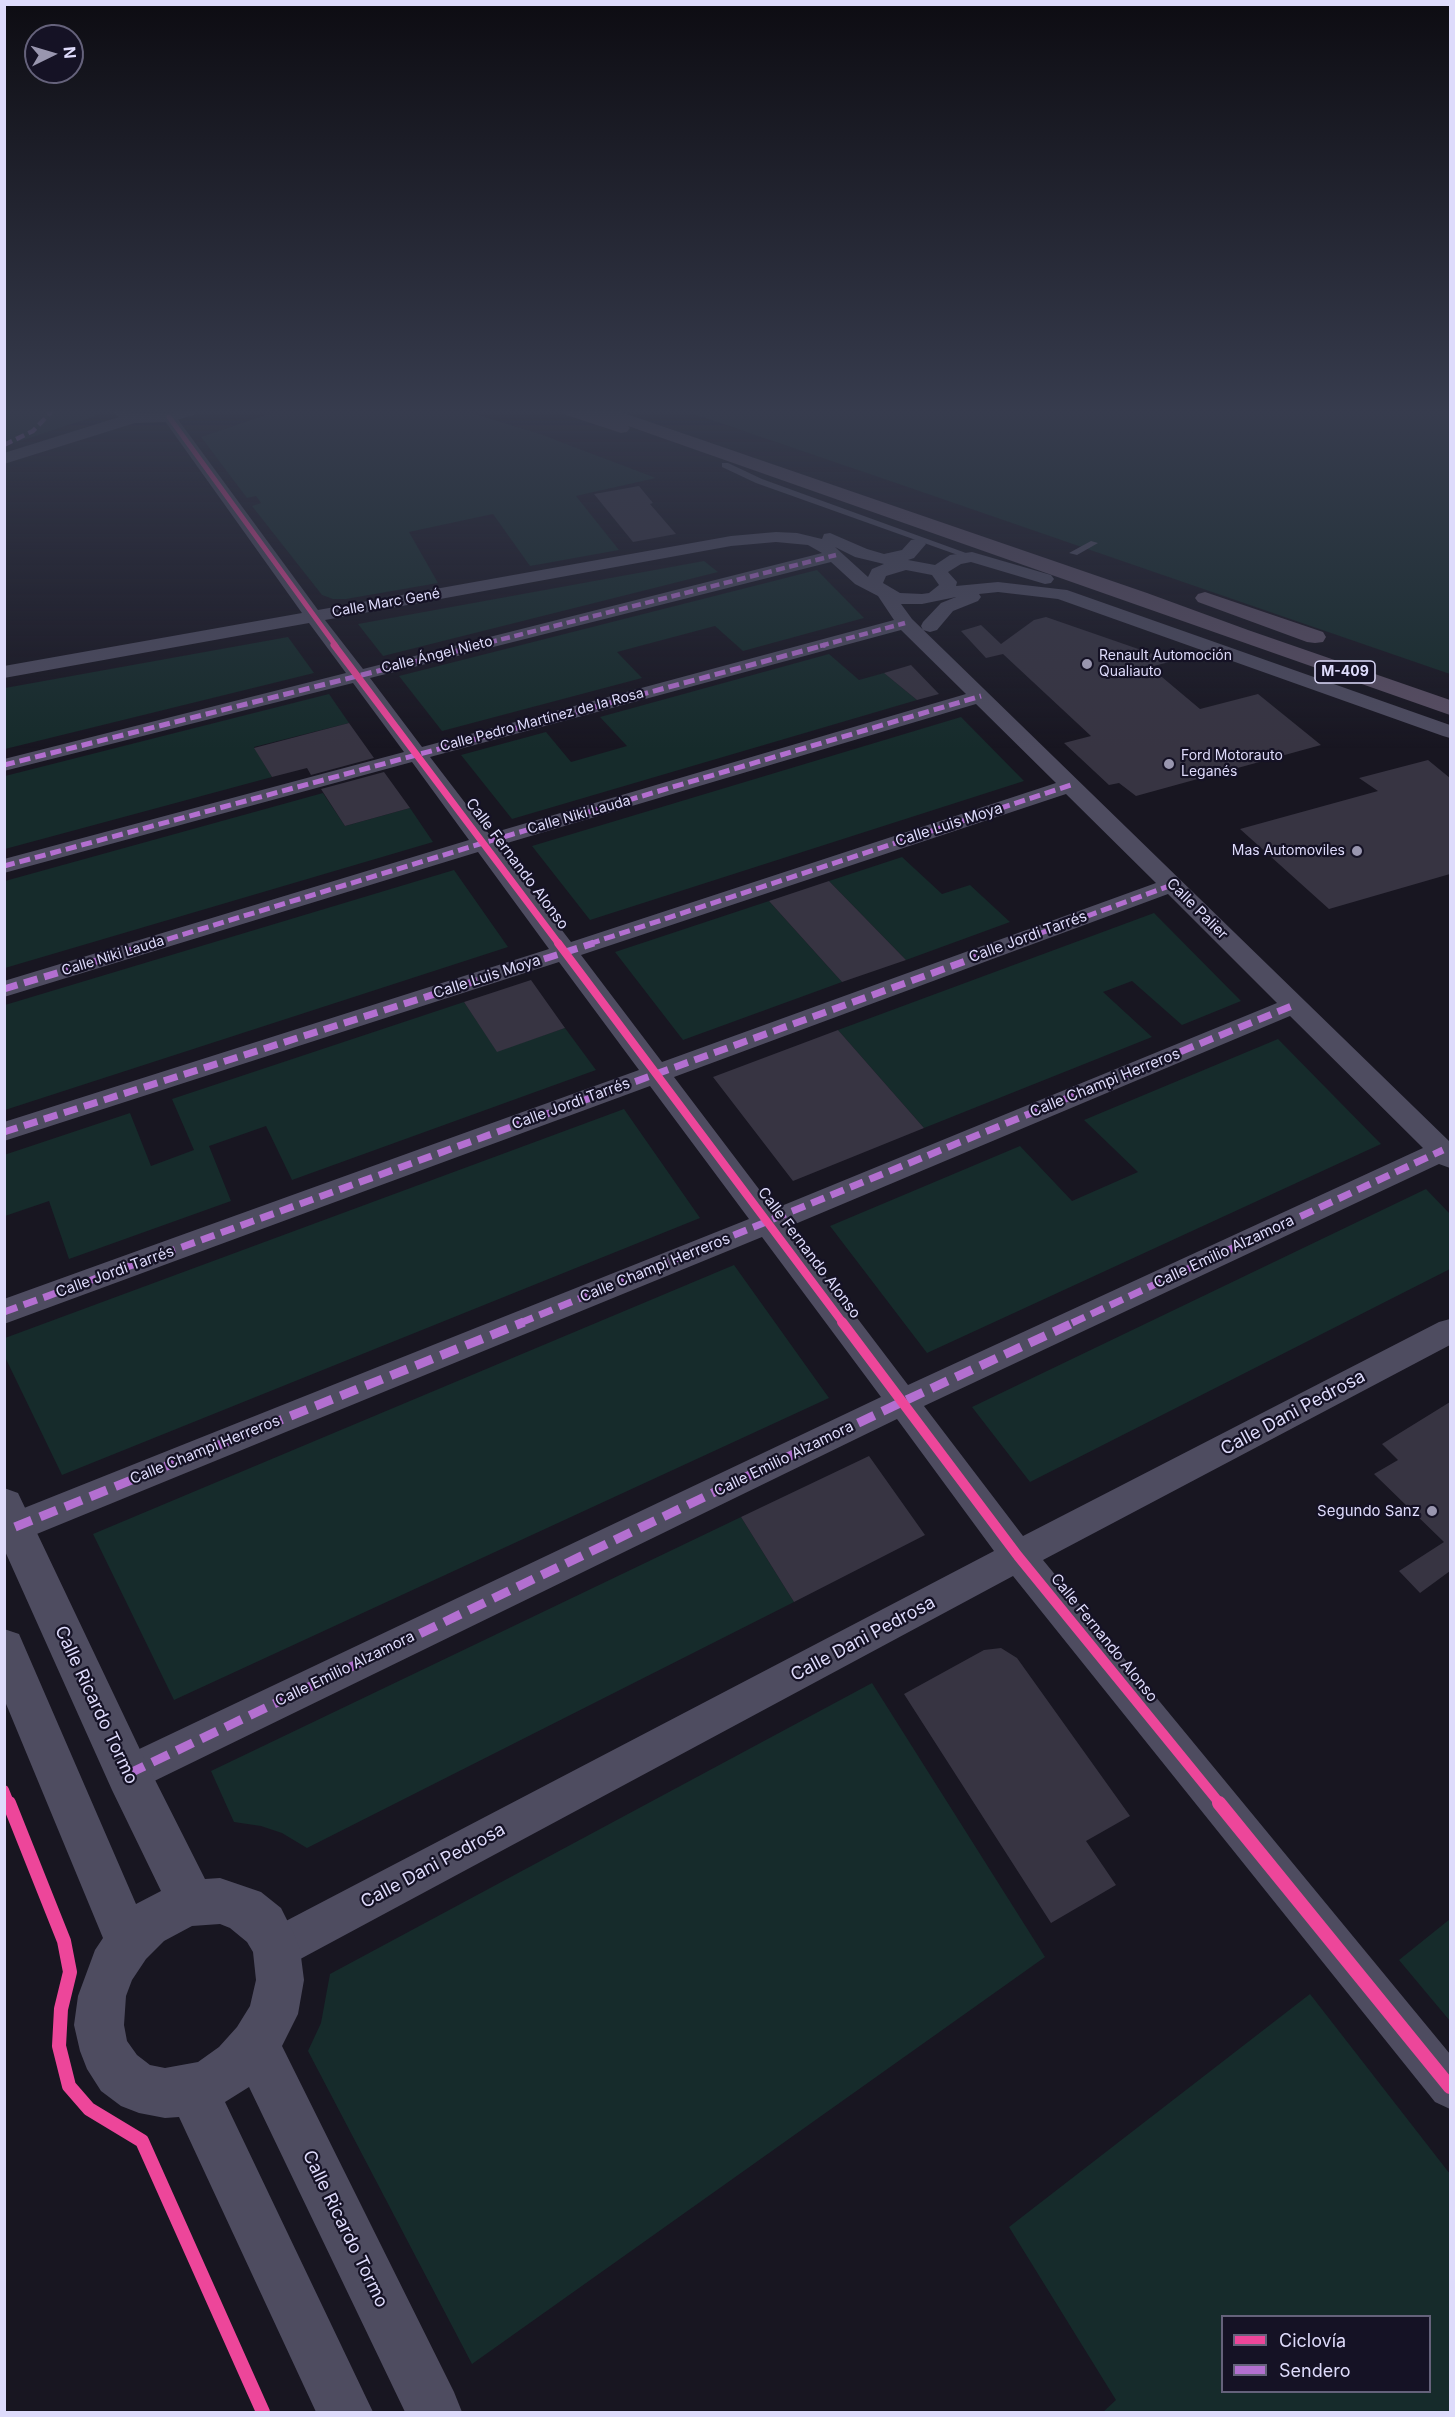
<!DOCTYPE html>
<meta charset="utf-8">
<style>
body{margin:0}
#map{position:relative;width:1455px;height:2417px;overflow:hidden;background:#181621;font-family:Inter,sans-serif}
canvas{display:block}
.frame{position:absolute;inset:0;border:6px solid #dedbfb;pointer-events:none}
.legend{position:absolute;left:1221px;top:2315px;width:210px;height:78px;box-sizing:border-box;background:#151225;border:2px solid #65627b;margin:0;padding:8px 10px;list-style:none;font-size:18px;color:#dedbfb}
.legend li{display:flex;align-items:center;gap:12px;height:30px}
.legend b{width:30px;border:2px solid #65627b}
.north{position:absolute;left:24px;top:24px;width:60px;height:60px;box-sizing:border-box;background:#151225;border:2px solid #65627b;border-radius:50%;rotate:85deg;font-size:16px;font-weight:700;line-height:24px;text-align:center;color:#dedbfb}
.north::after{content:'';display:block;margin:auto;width:21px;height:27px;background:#9996af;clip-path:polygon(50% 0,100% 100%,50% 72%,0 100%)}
</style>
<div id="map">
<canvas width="1455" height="2417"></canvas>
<div class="frame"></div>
<ul class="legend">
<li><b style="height:8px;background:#ed469a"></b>Ciclovía</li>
<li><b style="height:8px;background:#b36fd0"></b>Sendero</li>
</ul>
<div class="north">N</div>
</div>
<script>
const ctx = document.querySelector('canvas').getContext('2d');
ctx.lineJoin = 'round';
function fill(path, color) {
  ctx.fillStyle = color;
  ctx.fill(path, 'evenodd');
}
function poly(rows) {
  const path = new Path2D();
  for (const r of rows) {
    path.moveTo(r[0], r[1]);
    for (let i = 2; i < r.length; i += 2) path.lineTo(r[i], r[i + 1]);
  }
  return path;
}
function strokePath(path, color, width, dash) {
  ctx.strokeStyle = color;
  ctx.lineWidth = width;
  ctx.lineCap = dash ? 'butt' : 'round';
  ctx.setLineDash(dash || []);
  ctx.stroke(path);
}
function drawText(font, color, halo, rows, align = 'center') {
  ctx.font = font + ' Inter,sans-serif';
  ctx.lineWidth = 4.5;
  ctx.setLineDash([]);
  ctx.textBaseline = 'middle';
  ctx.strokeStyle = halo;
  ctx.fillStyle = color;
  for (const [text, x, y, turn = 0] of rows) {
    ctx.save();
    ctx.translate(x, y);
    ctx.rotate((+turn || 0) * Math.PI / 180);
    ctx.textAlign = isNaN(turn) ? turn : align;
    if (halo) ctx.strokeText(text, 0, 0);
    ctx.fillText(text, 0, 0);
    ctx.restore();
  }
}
fill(poly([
 [4,411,98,411,93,417,5,446],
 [278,411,455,411,471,413,540,434,656,478,576,496,619,550,530,566,493,514,409,532,438,583,346,599,333,599,322,595,252,506,261,503,256,496,247,498,201,437],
 [685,411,1450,411,1450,674,896,483],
 [704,561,718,572,383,656,358,624],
 [817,570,864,618,743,651,715,626,617,652,642,678,442,731,399,676],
 [288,637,314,673,5,749,5,688],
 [829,654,859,680,884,673,917,700,512,819,461,755,546,732,571,762,627,746,600,717],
 [329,694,349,723,254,747,272,777,5,849,5,776],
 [961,717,1024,781,590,920,532,846],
 [323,793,345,826,410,808,433,842,5,968,5,881],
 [902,857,942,894,970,885,1010,922,906,960,829,881],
 [454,870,508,947,5,1110,5,1005],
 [769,901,842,982,683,1040,615,952],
 [1154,913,1241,1001,1182,1025,1132,981,1103,992,1152,1037,924,1128,838,1030],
 [464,1002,497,1051,565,1028,596,1070,292,1180,266,1126,209,1146,231,1201,69,1259,49,1201,5,1216,4,1155,130,1113,151,1166,194,1150,172,1099],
 [1278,1039,1381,1144,927,1353,830,1226,1020,1146,1072,1201,1138,1172,1084,1120],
 [624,1109,700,1218,62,1475,5,1357,5,1338],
 [1426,1189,1450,1214,1450,1269,1030,1482,972,1407],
 [734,1265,829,1398,174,1700,93,1534],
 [741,1517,794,1602,307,1848,282,1833,261,1826,234,1822,211,1771],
 [872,1683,1045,1957,472,2364,308,2051,321,2023,330,1974],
 [1450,1919,1450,2021,1399,1960],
 [1310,1994,1450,2174,1450,2412,1103,2412,1116,2400,1009,2227],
 [1222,2316,1430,2316,1430,2392,1222,2392]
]), '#162b2b');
fill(poly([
 [639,486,653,503,650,504,676,534,633,542,594,494],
 [1046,617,1173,661,1150,667,1200,709,1258,694,1321,745,1136,796,1119,783,1109,785,1064,743,1091,736,1003,654,986,658,961,631,981,625,1001,644,1034,620],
 [911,665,939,694,917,700,884,673],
 [349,723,374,758,311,775,307,768,272,777,254,748],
 [1428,760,1450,778,1450,874,1329,909,1240,829,1378,791,1359,778],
 [384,772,410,808,345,826,321,789],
 [829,881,867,920,906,960,842,982,769,901],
 [531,980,565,1028,497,1052,464,1002],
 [838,1030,924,1128,793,1181,713,1077],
 [1450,1402,1450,1571,1420,1593,1399,1571,1444,1542,1374,1474,1398,1460,1382,1444],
 [869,1456,925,1535,794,1602,741,1517],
 [1001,1648,1017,1658,1130,1816,1086,1841,1116,1885,1051,1923,904,1694,984,1650]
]), '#373442');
fill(poly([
 [722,463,728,463,762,479,977,557,969,559,756,483,722,467,722,463],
 [1091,541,1098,543,1077,555,1069,553,1091,541]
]), '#4e4c60');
fill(poly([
 [169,413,174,414,318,610,731,536,776,532,797,533,822,539,824,534,830,533,867,549,884,554,902,550,911,540,917,539,923,540,926,544,914,558,908,560,935,565,950,555,972,552,1051,575,1054,579,1051,583,1045,584,971,562,961,564,948,572,957,582,956,586,998,582,1067,590,1450,725,1450,738,1443,736,1058,599,998,592,979,594,981,597,978,601,953,611,937,630,930,632,923,630,921,626,923,622,941,603,956,597,922,604,901,604,912,619,1450,1142,1450,1168,1439,1164,924,1406,1023,1536,1439,1322,1450,1319,1450,1345,1043,1560,1450,2054,1450,2109,1435,2102,1013,1576,291,1964,276,1970,261,1964,255,1949,261,1934,994,1551,897,1419,142,1787,128,1793,114,1787,109,1774,114,1761,881,1397,762,1237,27,1538,15,1542,4,1538,4,1516,749,1219,650,1086,4,1324,4,1299,639,1070,559,962,4,1141,4,1122,549,949,478,852,4,997,4,981,469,840,412,762,4,873,4,859,404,752,353,683,4,771,4,759,346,673,309,623,4,678,4,666,302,613,162,417,169,413],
 [776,542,808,545,822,553,363,669,325,620,731,546,776,542],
 [835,547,855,557,884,564,872,569,868,577,835,547],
 [831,562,855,584,878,596,894,620,422,747,370,678,831,562],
 [906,570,932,575,939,585,929,593,922,594,900,593,883,583,886,576,906,570],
 [901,630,966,694,489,834,430,757,901,630],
 [976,704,1056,783,571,942,497,846,976,704],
 [1066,794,1156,883,662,1062,581,955,1066,794],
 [1168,894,1277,1003,774,1209,674,1077,1168,894],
 [1290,1016,1423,1148,908,1385,788,1227,1290,1016]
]), '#4e4c60');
fill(poly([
 [112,411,151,414,197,411,194,415,169,422,135,423,4,464,4,453,119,417,112,411],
 [4,1488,18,1493,144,1758,205,1879,220,1878,261,1892,281,1908,293,1932,300,1949,304,1980,298,2014,282,2046,454,2392,462,2412,405,2412,249,2087,225,2102,373,2412,316,2412,179,2117,165,2118,139,2113,121,2106,101,2091,87,2069,80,2051,74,2025,78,1996,95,1950,103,1938,4,1699,4,1629,19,1634,136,1904,161,1891,112,1790,4,1549,4,1488],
 [220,1924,230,1928,247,1942,253,1952,256,1980,250,2006,237,2027,219,2047,198,2062,165,2068,150,2065,137,2055,127,2041,124,2025,126,1996,132,1980,146,1959,164,1941,192,1926,220,1924]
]), '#4e4c60');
fill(poly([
 [563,411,588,411,595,413,594,411,618,411,1147,593,1248,630,1450,700,1450,715,628,426,630,428,627,432,621,433,566,415,563,411],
 [1205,592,1323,632,1326,637,1323,642,1315,643,1307,642,1198,602,1195,598,1198,594,1205,592]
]), '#594e63');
strokePath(poly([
 [4,445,33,431,52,411],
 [475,646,836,555],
 [820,646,905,623]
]), '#b36fd0', 4.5, [9, 4.5]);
strokePath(poly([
 [4,765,481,645],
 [4,866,825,645],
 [152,944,483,843,981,696],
 [589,944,1071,785],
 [1011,944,1172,885]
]), '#b36fd0', 5, [11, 5]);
strokePath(poly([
 [4,989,156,943],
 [4,1132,594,943],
 [4,1312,1015,943],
 [520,1323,1294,1005],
 [1072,1323,1443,1150]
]), '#b36fd0', 7, [14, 7]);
strokePath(poly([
 [15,1527,524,1322],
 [128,1774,902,1402,1075,1322]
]), '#b36fd0', 9, [18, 9]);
strokePath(poly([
 [169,417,336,646]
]), '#ed469a', 5);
strokePath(poly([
 [334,645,559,944]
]), '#ed469a', 7);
strokePath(poly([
 [558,943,843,1323]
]), '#ed469a', 8);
strokePath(poly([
 [842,1322,1018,1556,1221,1805],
 [4,1790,10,1805]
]), '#ed469a', 10);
strokePath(poly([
 [9,1803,64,1941,70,1972,61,2009,59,2046,69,2086,89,2109,142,2141,263,2412],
 [1219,1803,1450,2087]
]), '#ed469a', 14);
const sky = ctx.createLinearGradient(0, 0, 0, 749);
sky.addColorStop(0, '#0d0c12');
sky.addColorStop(0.55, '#373c4e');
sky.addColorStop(1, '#373c4e00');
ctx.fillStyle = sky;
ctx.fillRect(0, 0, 1455, 749);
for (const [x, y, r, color] of [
 [1087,664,6,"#9996af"],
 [1169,764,6,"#9996af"],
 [1357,851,6,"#9996af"],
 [1432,1511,6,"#9996af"]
]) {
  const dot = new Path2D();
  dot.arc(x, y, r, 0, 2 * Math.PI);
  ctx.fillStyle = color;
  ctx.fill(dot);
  strokePath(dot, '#151225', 2);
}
drawText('14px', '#dedbfb', '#151225', [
 ["Calle Marc Gené",386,603,-10],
 ["Calle Ángel Nieto",437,655,-14],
 ["Calle Pedro Martínez de la Rosa",542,720,-15],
 ["Calle Niki Lauda",579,815,-16],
 ["Calle Niki Lauda",113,956,-17]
]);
drawText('14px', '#dedbfb', '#151225', [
 ["Renault Automoción",1099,656],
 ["Qualiauto",1099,672],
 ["Ford Motorauto",1181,756],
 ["Leganés",1181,772],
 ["Mas Automoviles",1345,851,"right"]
], 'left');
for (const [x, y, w] of [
 [1345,672,60]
]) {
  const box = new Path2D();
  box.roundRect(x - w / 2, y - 11, w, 22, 4.5);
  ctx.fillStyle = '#151225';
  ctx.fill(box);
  strokePath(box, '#dedbfb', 1.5);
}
drawText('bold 14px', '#dedbfb', null, [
 ["M-409",1345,672]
]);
drawText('15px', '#dedbfb', '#151225', [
 ["Calle Luis Moya",949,825,-18],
 ["Calle Fernando Alonso",517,864,53],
 ["Calle Palier",1197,909,45],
 ["Calle Jordi Tarrés",1028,937,-20],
 ["Calle Luis Moya",487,977,-18],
 ["Calle Champi Herreros",1105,1083,-22],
 ["Calle Jordi Tarrés",571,1104,-20],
 ["Calle Emilio Alzamora",1224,1252,-25],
 ["Calle Fernando Alonso",809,1253,53],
 ["Calle Champi Herreros",655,1268,-22],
 ["Calle Jordi Tarrés",115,1272,-20],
 ["Calle Champi Herreros",205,1450,-22],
 ["Calle Emilio Alzamora",784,1459,-26],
 ["Calle Fernando Alonso",1104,1638,51],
 ["Calle Emilio Alzamora",345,1669,-26]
]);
drawText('15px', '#dedbfb', '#151225', [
 ["Segundo Sanz",1420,1511]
], 'right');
drawText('18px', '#dedbfb', '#151225', [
 ["Calle Dani Pedrosa",1293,1413,-28],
 ["Calle Dani Pedrosa",863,1639,-28],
 ["Calle Ricardo Tormo",96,1705,65],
 ["Calle Dani Pedrosa",433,1866,-28],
 ["Calle Ricardo Tormo",345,2229,64]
]);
</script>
